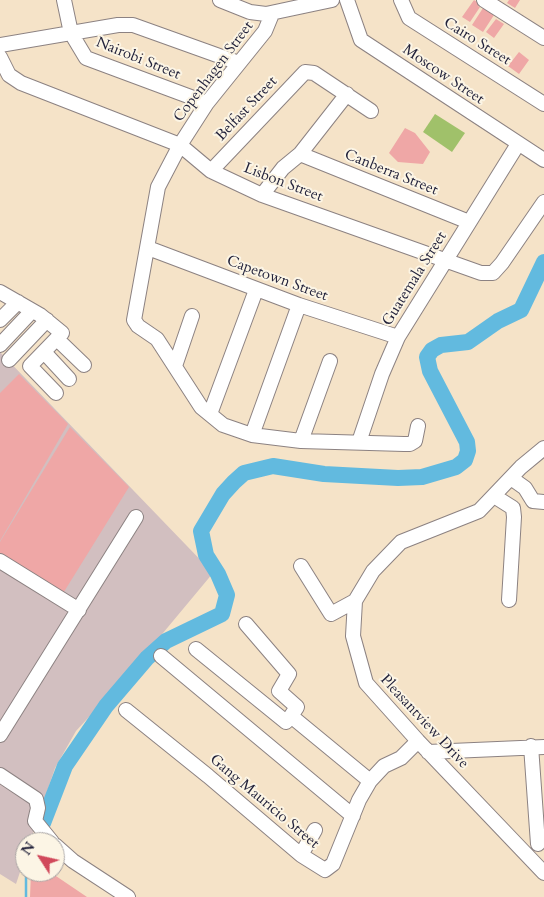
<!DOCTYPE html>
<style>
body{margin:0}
#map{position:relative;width:544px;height:897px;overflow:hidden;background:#f5e3c8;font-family:Cardo,serif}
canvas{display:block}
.north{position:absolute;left:15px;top:832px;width:50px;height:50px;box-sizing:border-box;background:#fcf5e5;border:1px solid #a5a1a1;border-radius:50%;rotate:305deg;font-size:14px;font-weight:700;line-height:20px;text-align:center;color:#22223b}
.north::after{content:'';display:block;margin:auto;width:18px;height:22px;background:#d1495b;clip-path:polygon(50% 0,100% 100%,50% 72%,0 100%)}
</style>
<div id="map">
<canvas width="544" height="897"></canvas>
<div class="north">N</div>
</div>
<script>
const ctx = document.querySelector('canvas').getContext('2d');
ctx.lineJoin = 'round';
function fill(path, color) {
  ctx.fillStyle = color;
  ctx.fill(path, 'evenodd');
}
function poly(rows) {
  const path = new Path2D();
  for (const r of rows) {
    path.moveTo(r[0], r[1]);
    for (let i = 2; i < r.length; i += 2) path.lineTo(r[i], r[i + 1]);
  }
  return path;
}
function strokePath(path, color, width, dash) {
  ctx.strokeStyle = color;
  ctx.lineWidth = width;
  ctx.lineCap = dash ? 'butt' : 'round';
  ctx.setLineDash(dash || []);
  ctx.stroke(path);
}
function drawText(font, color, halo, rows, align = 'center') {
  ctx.font = font + ' Cardo,serif';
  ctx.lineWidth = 4;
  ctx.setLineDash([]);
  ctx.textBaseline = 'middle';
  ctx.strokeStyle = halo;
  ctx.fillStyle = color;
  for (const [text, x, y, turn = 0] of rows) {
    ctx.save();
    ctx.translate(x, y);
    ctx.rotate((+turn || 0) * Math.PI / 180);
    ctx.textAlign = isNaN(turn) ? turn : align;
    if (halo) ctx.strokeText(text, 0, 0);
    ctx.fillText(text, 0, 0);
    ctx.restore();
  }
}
fill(poly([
 [0,352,213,573,133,669,76,731,55,768,30,842,25,842,25,857,16,884,0,874]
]), '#d2bfc0');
fill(poly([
 [435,114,465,133,452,152,423,132]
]), '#a0c16a');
strokePath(poly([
 [26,872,26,897]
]), '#62badf', 2.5);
strokePath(poly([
 [43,823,65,766,106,706,147,658,166,641,222,614,227,595,218,574,206,555,201,531,223,494,234,482,244,473,273,466,324,474,398,478,422,477,456,467,465,460,468,451,467,442,430,371,427,357,432,350,441,345,468,342,498,321,521,310,544,262]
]), '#62badf', 16);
fill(poly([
 [474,0,480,4,478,6,480,7,470,22,462,17],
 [509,0,520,0,515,8,507,3],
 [483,8,494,15,483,32,472,25],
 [496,19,504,24,494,38,486,32],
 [519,52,529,60,519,74,508,66],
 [405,128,415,133,430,152,423,164,398,162,389,153],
 [19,374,68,424,0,541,0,393],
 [70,427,129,487,62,595,0,556,0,542],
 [31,872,50,872,87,897,30,897]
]), '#efa7a6');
const minor = poly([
 [64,0,71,33,86,58,207,103],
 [220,0,250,12,266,14,332,0],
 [347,0,361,40,544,160],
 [401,0,409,18,544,104],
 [484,0,544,38],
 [272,14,265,31,207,103,180,145,158,187,134,320,138,326,157,339,201,407,223,425,252,435,301,441,404,444,410,444,415,441,418,426],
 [0,45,118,25,133,25,239,63],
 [0,57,9,75,21,83,180,145,211,171,262,195,481,273,493,273,502,263,544,202],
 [300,154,469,222],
 [211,171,305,72,314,73,371,111],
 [262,195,283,168,300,154,347,94],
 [148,248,299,305,398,337],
 [0,292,40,315,62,333,30,366,56,393],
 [0,320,18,302],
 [57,339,84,365],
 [0,345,32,311],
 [44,352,69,379],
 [9,360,47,320],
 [175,366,192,316],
 [210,414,256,290],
 [252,435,299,305],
 [301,441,330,361],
 [359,442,382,374,398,337,518,144],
 [544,448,521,467,479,511,401,542,373,571,355,601,353,636,366,683,418,741,544,873],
 [511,478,525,488,533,501,544,502],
 [494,496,513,508,514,517,509,600],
 [0,561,79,610],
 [301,566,331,614,355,601],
 [246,624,289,674,279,691,297,707,291,716],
 [196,649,286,722,291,716,370,781],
 [161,656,353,816],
 [126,710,208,776,301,855,325,870,333,864,359,800,370,781,384,766,401,758,418,741],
 [0,735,136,517],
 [531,746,538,844],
 [428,752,544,747],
 [0,775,36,799,38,808,35,821,52,842],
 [55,845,73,861,128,897],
 [301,855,315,830]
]);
strokePath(minor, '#8c8282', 16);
strokePath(minor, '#fff', 14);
drawText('15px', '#22223b', '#fcf5e5', [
 ["Cairo Street",477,42,32],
 ["Nairobi Street",138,59,22],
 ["Copenhagen Street",214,72,-53],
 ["Moscow Street",443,75,34],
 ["Belfast Street",247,109,-47],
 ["Canberra Street",391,173,22],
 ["Lisbon Street",283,183,21],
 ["Capetown Street",277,279,20],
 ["Guatemala Street",415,279,-58],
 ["Pleasantview Drive",424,722,47],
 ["Gang Mauricio Street",264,802,40]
]);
</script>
